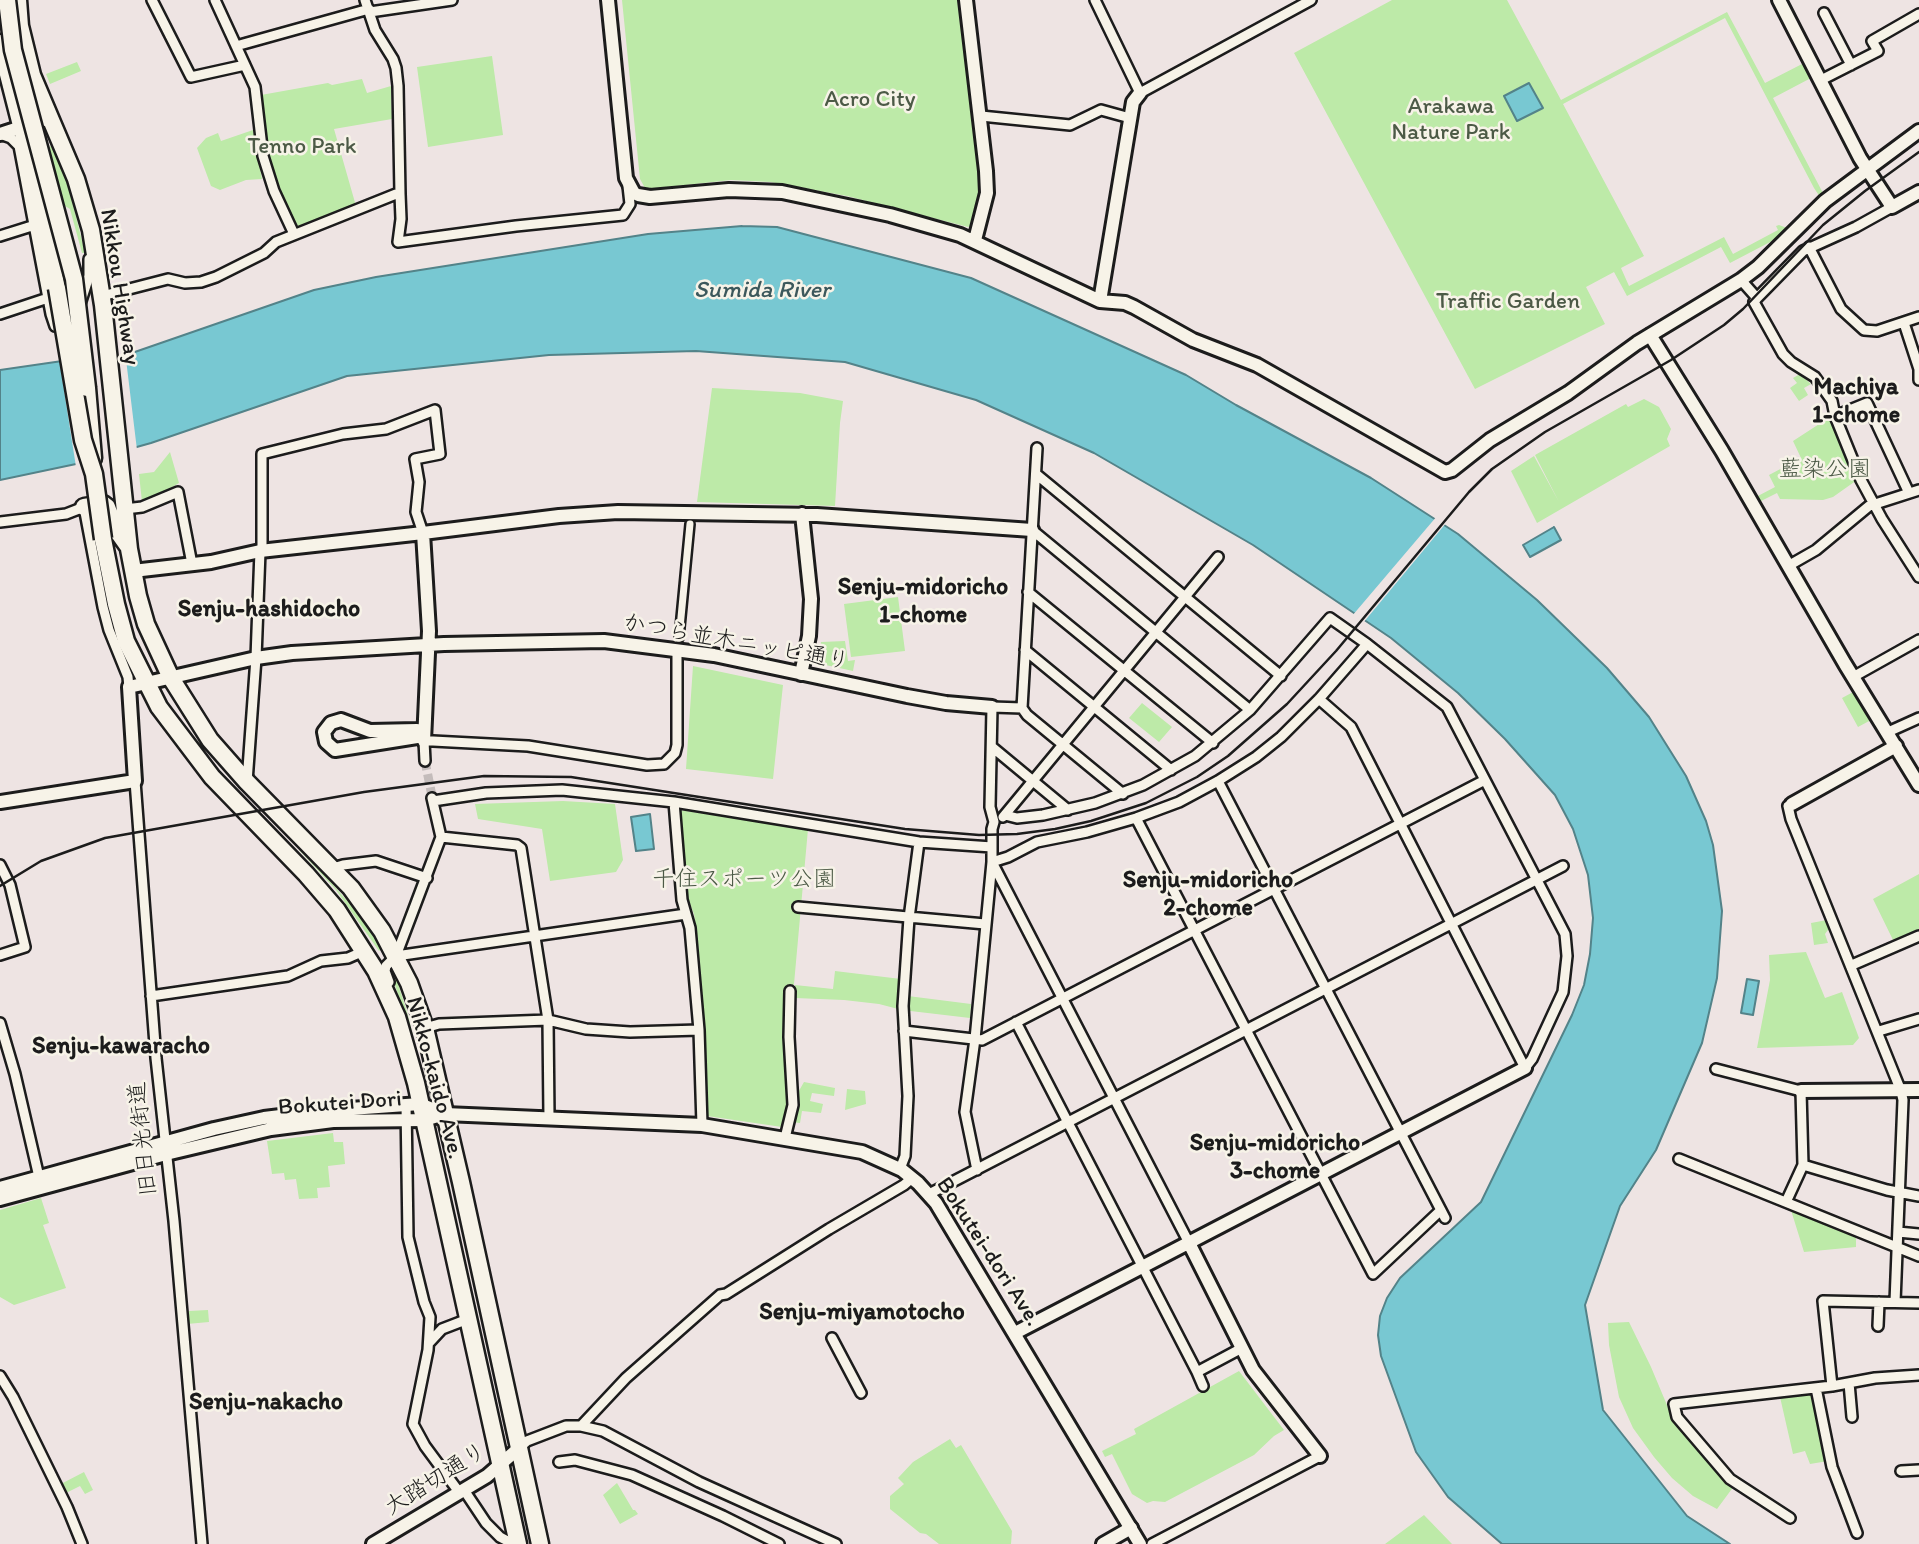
<!DOCTYPE html>
<meta charset="utf-8">
<style>
body{margin:0}
canvas{display:block;background:#eee4e3}
</style>
<canvas width="1919" height="1544"></canvas>
<script>
const ctx = document.querySelector('canvas').getContext('2d');
ctx.lineJoin = 'round';
function fill(path, color) {
  ctx.fillStyle = color;
  ctx.fill(path, 'evenodd');
}
function poly(rows) {
  const path = new Path2D();
  for (const r of rows) {
    path.moveTo(r[0], r[1]);
    for (let i = 2; i < r.length; i += 2) path.lineTo(r[i], r[i + 1]);
  }
  return path;
}
function strokePath(path, color, width, dash) {
  ctx.strokeStyle = color;
  ctx.lineWidth = width;
  ctx.lineCap = dash ? 'butt' : 'round';
  ctx.setLineDash(dash || []);
  ctx.stroke(path);
}
function drawText(font, color, halo, rows, align = 'center') {
  ctx.font = font + ' Itim,"Klee One",sans-serif';
  ctx.lineWidth = 5;
  ctx.setLineDash([]);
  ctx.textBaseline = 'middle';
  ctx.strokeStyle = halo;
  ctx.fillStyle = color;
  for (const [text, x, y, turn = 0] of rows) {
    ctx.save();
    ctx.translate(x, y);
    ctx.rotate((+turn || 0) * Math.PI / 180);
    ctx.textAlign = isNaN(turn) ? turn : align;
    if (halo) ctx.strokeText(text, 0, 0);
    ctx.fillText(text, 0, 0);
    ctx.restore();
  }
}
fill(poly([
 [622,0,958,0,979,178,978,195,971,226,968,227,847,196,770,182,731,180,650,189,645,188,640,179],
 [1392,0,1507,0,1561,100,1727,12,1765,83,1804,63,1811,78,1773,98,1824,195,1820,197,1814,188,1725,18,1563,104,1644,256,1621,268,1629,286,1724,237,1733,254,1778,230,1776,226,1779,225,1787,228,1774,240,1730,263,1721,247,1627,296,1614,272,1586,287,1605,324,1475,389,1294,53],
 [492,56,503,135,428,147,417,67],
 [77,62,81,71,50,84,46,74],
 [362,79,367,93,391,86,392,119,334,129,356,206,303,227,298,226,279,191,268,159,261,95,328,83,332,85],
 [253,130,262,179,246,180,220,190,211,186,197,148,206,138,218,133,221,141],
 [54,145,64,168,85,253,82,253,70,209,65,206,46,148],
 [1800,374,1811,384,1804,388,1808,395,1799,401,1790,388,1797,383,1793,378],
 [712,388,800,393,843,401,840,423,835,506,697,502],
 [1644,399,1659,407,1671,429,1667,439,1670,446,1537,523,1511,471,1534,456,1559,502,1535,455,1626,404,1628,407],
 [1830,417,1857,480,1833,497,1823,500,1780,499,1777,493,1759,502,1756,497,1775,487,1769,475,1801,458,1793,441],
 [170,452,179,483,150,500,142,502,139,474,154,472],
 [898,597,905,651,851,657,844,604],
 [845,641,848,661,855,660,853,671,821,664,818,661,821,642],
 [693,666,783,685,773,779,686,769],
 [1855,691,1871,720,1858,727,1842,698],
 [1142,703,1172,727,1159,742,1129,718],
 [563,801,615,804,623,860,616,872,550,881,542,829,478,819,475,804],
 [679,810,808,829,794,984,787,997,788,1102,782,1127,707,1116,698,941,694,914,686,894],
 [301,848,363,919,382,948,379,951,336,890,299,850],
 [1919,874,1919,929,1893,940,1873,899],
 [1827,920,1830,927,1825,934,1828,943,1814,945,1811,923],
 [1806,952,1825,998,1842,992,1859,1038,1853,1045,1757,1048,1770,980,1769,955],
 [393,968,407,1012,424,1078,390,969],
 [835,971,901,979,900,995,971,1004,970,1018,902,1010,879,1004,844,1000,795,998,795,985,833,989],
 [804,1082,835,1088,834,1096,812,1093,810,1101,823,1104,821,1113,802,1111,800,1123,791,1122,796,1096],
 [847,1089,865,1091,866,1104,845,1110],
 [333,1133,334,1142,343,1142,345,1164,328,1166,330,1187,317,1188,318,1198,299,1199,296,1179,285,1180,284,1173,272,1174,267,1141],
 [41,1198,49,1223,43,1225,66,1288,14,1305,0,1297,0,1210],
 [1790,1207,1856,1236,1856,1247,1804,1252],
 [208,1310,209,1322,187,1324,186,1314,189,1311],
 [1629,1322,1651,1367,1672,1417,1734,1486,1717,1509,1693,1496,1672,1478,1654,1457,1633,1428,1619,1397,1609,1345,1608,1323],
 [1239,1371,1284,1430,1274,1436,1254,1455,1165,1502,1153,1501,1147,1503,1132,1494,1112,1454,1105,1457,1102,1451,1136,1434,1134,1429],
 [1813,1392,1828,1461,1810,1464,1805,1451,1793,1454,1780,1397],
 [950,1439,956,1448,961,1445,1012,1531,1011,1544,939,1544,926,1534,920,1533,890,1509,890,1496,904,1484,898,1478,913,1462],
 [84,1472,93,1490,85,1494,80,1486,64,1494,59,1485],
 [617,1483,633,1510,635,1510,638,1514,620,1524,603,1495],
 [1424,1515,1452,1544,1385,1544]
]), '#bdeaa8');
const water = poly([
 [1529,83,1543,108,1517,121,1504,96,1529,83],
 [742,226,777,227,971,278,1186,375,1236,405,1371,478,1458,534,1537,600,1607,668,1649,717,1686,776,1706,821,1713,845,1722,911,1717,978,1702,1043,1656,1150,1620,1206,1585,1305,1603,1410,1687,1516,1730,1544,1502,1544,1448,1497,1416,1452,1381,1356,1378,1335,1380,1316,1387,1298,1400,1278,1481,1202,1572,1015,1584,985,1590,954,1593,918,1588,875,1573,829,1555,795,1505,739,1458,693,1391,638,1253,545,1094,453,976,400,845,362,696,351,549,355,347,376,151,443,76,464,0,480,0,370,76,359,129,354,314,290,376,277,648,234,742,226],
 [1554,527,1561,540,1530,557,1523,545,1554,527],
 [650,814,654,849,636,851,631,817,650,814],
 [1747,979,1759,981,1753,1015,1741,1013,1747,979]
]);
fill(water, '#78c8d2');
strokePath(water, '#538389', 2);
fill(poly([
 [125,351,137,450,76,467,59,358],
 [1437,516,1447,522,1363,623,1352,616]
]), '#eee4e3');
strokePath(poly([
 [425,761,432,796]
]), '#c4bcbb', 9, [9, 4.5]);
const pedestrian = poly([
 [679,638,690,524]
]);
const minor = poly([
 [152,0,191,77,245,65],
 [215,0,255,87,263,156,274,191,294,234],
 [365,0,375,30,393,59,396,68,398,86,400,194],
 [1095,0,1140,93,1311,0],
 [370,12,452,0],
 [1824,13,1851,65],
 [236,46,369,9],
 [1821,80,1878,51,1872,41,1919,14],
 [981,116,1070,125,1101,110,1130,118],
 [0,134,11,138,19,146,51,314,55,326,65,326],
 [0,236,35,225],
 [1809,247,1841,309,1864,330,1877,331,1919,317],
 [1741,280,1757,298,1754,302,1783,354,1791,362,1815,377,1832,401,1835,416,1861,480,1882,519,1919,577],
 [102,296,168,279,185,283,201,282,216,277,264,253,276,242,396,194,400,194,401,219,398,242,516,226,623,215,630,204,628,186],
 [1757,298,1803,251,1856,227,1892,207],
 [80,304,89,276,89,259],
 [0,314,48,298],
 [1904,323,1919,369,1919,380],
 [1835,416,1867,403,1909,493],
 [1037,448,1022,708,992,707,990,807,994,822,992,829,992,862,1189,1243],
 [1036,474,1281,676],
 [125,509,142,507,178,492,192,564],
 [0,522,66,514,84,507,103,607,109,630,128,677,129,687],
 [1032,530,1250,710],
 [262,551,262,454,343,434,386,429,435,410,440,454,415,459,419,482,416,512,423,533],
 [1788,566,1816,550,1869,506,1919,490],
 [1028,592,1213,743],
 [1025,650,1171,770],
 [1853,677,1919,640],
 [1022,708,1027,715,1123,794],
 [1888,732,1919,718],
 [992,747,1068,810],
 [425,761,424,741,433,741,528,746,647,765,664,764,675,753,677,745,677,651],
 [135,781,156,1058,174,1221,202,1544],
 [1218,781,1445,1218],
 [247,782,256,658,260,551],
 [432,798,441,837,517,845,521,848,548,1020,549,1118],
 [433,801,486,793,562,790,674,802,919,842,992,847],
 [674,802,682,900,690,928,699,1030,702,1125],
 [1792,804,1788,806,1791,819,1901,1091,1903,1100,1895,1302],
 [1005,815,1017,818,1043,815,1095,803,1143,785,1195,756,1250,710,1330,618,1367,644],
 [1003,817,1218,557],
 [1136,818,1373,1274,1441,1210],
 [0,865,10,885,25,947,0,955],
 [333,868,343,865,376,861,427,878],
 [798,907,985,924],
 [396,956,686,914],
 [1852,965,1919,936],
 [389,982,385,971,386,966,396,956,441,837],
 [151,996,288,976,321,961,348,958,364,951],
 [1016,1022,1197,1372,1242,1348],
 [0,1023,15,1074,39,1177],
 [425,1028,439,1024,548,1020,586,1029,630,1032,699,1030],
 [904,1031,982,1040,1485,780],
 [1879,1031,1919,1019],
 [1716,1069,1801,1091,1803,1165,1786,1202],
 [406,1104,408,1237,424,1302,430,1317,428,1350,413,1424,425,1446,459,1492],
 [785,1138,793,1105,789,1037,790,991],
 [1679,1159,1919,1256],
 [1803,1165,1887,1190,1919,1196],
 [900,1169,905,1156,908,1096,903,1006,909,918,919,842],
 [977,1170,965,1112,975,1039,992,862,1008,857,1037,842,1087,832,1136,818,1179,802,1218,781,1256,757,1281,737,1319,699,1367,644,1447,707,1565,934,1567,956,1563,992,1532,1059,1525,1068,1351,727,1319,699],
 [929,1194,1563,866],
 [1898,1232,1919,1234],
 [1878,1326,1879,1302],
 [832,1338,861,1393],
 [429,1343,442,1329,468,1319],
 [1197,1372,1203,1386],
 [0,1376,13,1397,67,1507,82,1544],
 [1849,1383,1852,1417],
 [1832,1386,1823,1301,1919,1303],
 [1816,1388,1832,1467,1857,1533],
 [581,1426,626,1378,720,1295,726,1294,829,1229,904,1185,912,1178],
 [519,1448,527,1441,566,1426,581,1426,603,1431,699,1482,836,1544],
 [559,1462,575,1460,632,1475,723,1516,779,1544],
 [1901,1471,1919,1470],
 [464,1490,486,1523,500,1537,513,1544],
 [1790,1518,1730,1479,1677,1417,1674,1404,1832,1386,1875,1378,1919,1375],
 [1152,1544,1320,1456]
]);
const tertiary = poly([
 [608,0,626,178,634,193,638,195,650,197,729,190,782,192,890,215,960,235,1100,301,1125,303,1134,307,1193,340,1257,365,1445,472,1452,470,1490,440,1568,393,1637,343,1741,280,1758,267,1825,201,1919,131],
 [966,0,986,171,987,193,975,240],
 [1779,0,1860,158,1892,207,1919,192],
 [0,134,49,118],
 [1100,301,1133,102,1140,93],
 [1650,335,1722,451,1845,664,1919,785],
 [423,533,559,516,618,512,817,515,1032,530],
 [133,571,211,562,260,551,423,533,429,631,424,741],
 [801,674,809,636,811,599,802,514],
 [341,720,370,731,417,730,424,734,417,737,335,750,326,742,324,732,331,723,341,720],
 [0,802,135,781,129,687,256,658,292,653,444,644,604,641,714,655,907,696,946,703,992,707],
 [1792,804,1896,746],
 [1801,1091,1919,1090],
 [1189,1243,1253,1370,1320,1456],
 [1015,1333,1525,1068],
 [373,1544,487,1476,519,1448],
 [1103,1544,1131,1528]
]);
const secondary = poly([
 [0,1188,214,1129,264,1118,322,1111,420,1104,445,1114],
 [0,1199,166,1154,271,1129,333,1121,424,1120,445,1114,702,1125,862,1152,902,1170,918,1183,936,1203,1140,1544]
]);
const trunk = poly([
 [18,0,20,26,32,75,76,179,91,230,103,305,129,549,138,596,146,624,171,678,210,740,247,782,351,888,382,931,409,983,425,1028,461,1182,540,1544],
 [0,43,38,192,57,288],
 [87,388,93,458],
 [84,507,103,504,107,507,115,528,127,545],
 [103,539,116,604,126,641,159,707,212,777,306,874,337,910,376,971,397,1017,416,1083,518,1544]
]);
strokePath(pedestrian, '#1c1c1c', 12);
strokePath(minor, '#1c1c1c', 14);
strokePath(tertiary, '#1c1c1c', 18);
strokePath(secondary, '#1c1c1c', 18);
strokePath(trunk, '#1c1c1c', 21);
strokePath(pedestrian, '#f7f3e8', 7);
strokePath(minor, '#f7f3e8', 9);
strokePath(tertiary, '#f7f3e8', 12);
strokePath(secondary, '#f7f3e8', 12);
strokePath(trunk, '#f7f3e8', 16);
strokePath(poly([
 [0,886,41,861,105,838,364,792,484,776,571,777,905,829,979,835,1017,834,1055,829,1091,821,1146,803,1197,777,1228,756,1287,704,1336,651,1469,492,1492,469,1545,432,1671,360,1724,325,1743,309,1823,225,1865,191,1919,152]
]), '#1c1c1c', 2.5);
const trunkBridge = poly([
 [7,0,13,50,74,279,87,388],
 [57,288,83,440,94,474,103,539]
]);
strokePath(trunkBridge, '#1c1c1c', 21, []);
strokePath(trunkBridge, '#f7f3e8', 16);
drawText('23px', '#4c5a46', '#f7f3e8', [
 ["Acro City",870,100],
 ["Arakawa",1451,107],
 ["Nature Park",1451,133],
 ["Tenno Park",302,147],
 ["Traffic Garden",1508,302],
 ["藍染公園",1825,470],
 ["千住スポーツ公園",744,880]
]);
drawText('23px', '#1c1c1c', '#f7f3e8', [
 ["Nikkou Highway",119,287,81],
 ["かつら並木ニッピ通り",736,643,10],
 ["Nikko-kaido Ave.",434,1078,75],
 ["Bokutei Dori",340,1104,-4],
 ["旧日光街道",144,1139,-96],
 ["Bokutei-dori Ave.",988,1252,57],
 ["大踏切通り",436,1480,-32]
]);
drawText('italic 24px', '#3c585c', '#f7f3e8', [
 ["Sumida River",762,291]
]);
drawText('bold 24px', '#1c1c1c', '#f7f3e8', [
 ["Machiya",1856,388],
 ["1-chome",1856,416],
 ["Senju-midoricho",923,588],
 ["1-chome",923,616],
 ["Senju-hashidocho",269,610],
 ["Senju-midoricho",1208,881],
 ["2-chome",1208,909],
 ["Senju-kawaracho",121,1047],
 ["Senju-midoricho",1275,1144],
 ["3-chome",1275,1172],
 ["Senju-miyamotocho",862,1313],
 ["Senju-nakacho",266,1403]
]);
</script>
